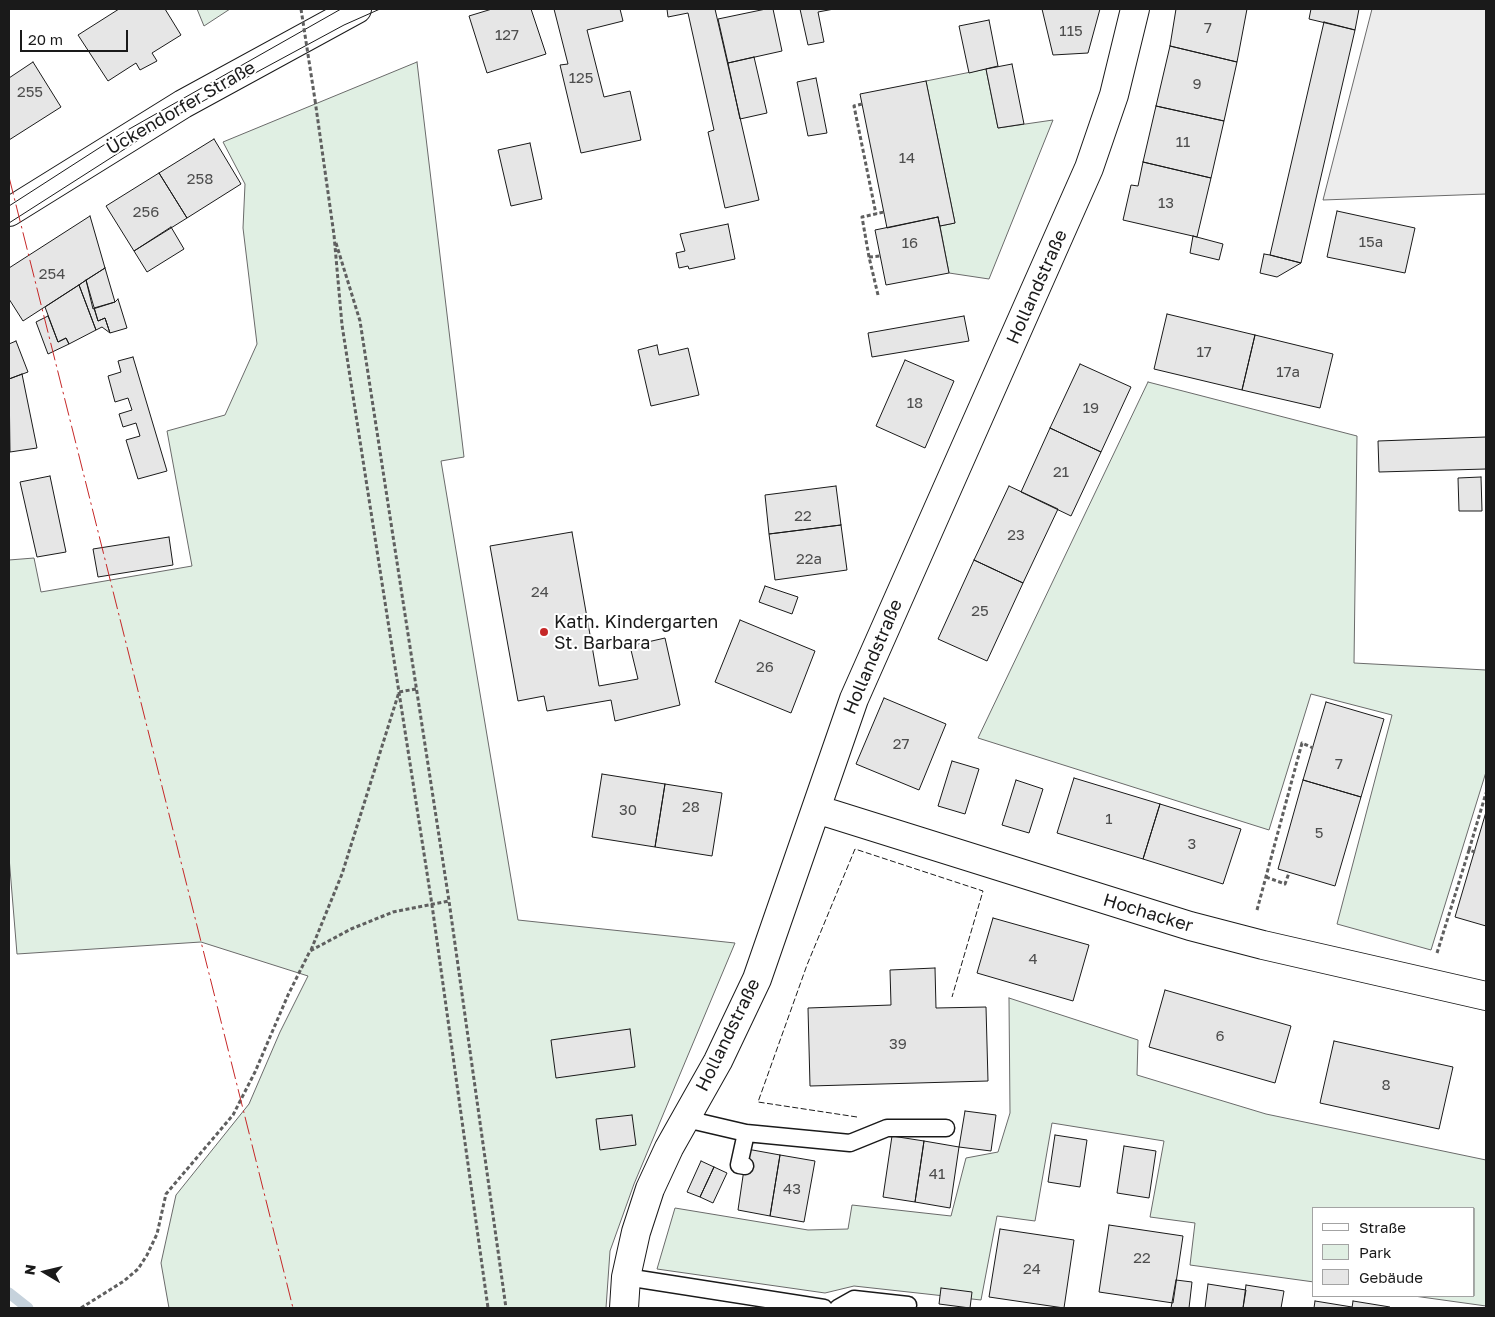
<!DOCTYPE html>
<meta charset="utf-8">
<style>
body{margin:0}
#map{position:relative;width:1495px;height:1317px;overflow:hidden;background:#fff;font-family:"Golos Text",sans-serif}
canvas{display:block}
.frame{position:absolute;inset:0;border:10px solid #1a1a1a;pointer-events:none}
.legend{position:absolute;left:1312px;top:1207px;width:162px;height:90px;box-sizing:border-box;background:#fff;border:1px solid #a3a3a3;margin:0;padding:6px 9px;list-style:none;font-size:15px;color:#1a1a1a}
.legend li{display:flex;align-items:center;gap:10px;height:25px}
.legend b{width:25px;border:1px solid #a3a3a3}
.north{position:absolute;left:20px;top:1247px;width:50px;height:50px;-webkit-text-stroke:4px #fff;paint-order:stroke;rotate:279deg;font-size:14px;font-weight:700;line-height:20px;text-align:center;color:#1a1a1a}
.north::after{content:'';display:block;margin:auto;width:18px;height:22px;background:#1a1a1a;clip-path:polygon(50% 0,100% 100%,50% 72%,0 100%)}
.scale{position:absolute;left:20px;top:30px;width:108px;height:22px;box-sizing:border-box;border:2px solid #1a1a1a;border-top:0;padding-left:6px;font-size:15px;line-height:18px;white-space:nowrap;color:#1a1a1a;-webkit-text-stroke:4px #fff;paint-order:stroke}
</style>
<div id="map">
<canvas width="1495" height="1317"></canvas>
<div class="frame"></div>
<ul class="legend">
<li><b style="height:6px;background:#fff"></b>Straße</li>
<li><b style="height:14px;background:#e0efe3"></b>Park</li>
<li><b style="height:14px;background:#e6e6e6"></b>Gebäude</li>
</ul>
<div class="north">N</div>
<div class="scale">20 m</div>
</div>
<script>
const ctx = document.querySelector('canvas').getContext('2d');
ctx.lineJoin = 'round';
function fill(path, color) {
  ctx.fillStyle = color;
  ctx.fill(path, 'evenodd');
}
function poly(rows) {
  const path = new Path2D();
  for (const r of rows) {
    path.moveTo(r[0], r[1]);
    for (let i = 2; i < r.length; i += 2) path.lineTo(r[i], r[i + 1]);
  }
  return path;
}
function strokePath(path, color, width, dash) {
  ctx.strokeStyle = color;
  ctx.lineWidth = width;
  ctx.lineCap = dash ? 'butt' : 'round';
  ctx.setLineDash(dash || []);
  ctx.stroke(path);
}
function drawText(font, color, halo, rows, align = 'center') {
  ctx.font = font + ' "Golos Text",sans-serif';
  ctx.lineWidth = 4;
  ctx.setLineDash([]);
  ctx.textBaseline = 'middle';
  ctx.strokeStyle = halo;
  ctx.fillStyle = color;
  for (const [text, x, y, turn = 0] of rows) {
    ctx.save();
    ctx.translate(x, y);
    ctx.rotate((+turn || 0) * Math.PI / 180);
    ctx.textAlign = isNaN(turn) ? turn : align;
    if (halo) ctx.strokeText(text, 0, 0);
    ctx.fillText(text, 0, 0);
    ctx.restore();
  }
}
const green = poly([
 [197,9,230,9,204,26,197,9],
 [417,62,464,457,441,461,518,920,735,943,634,1184,610,1251,606,1308,169,1308,161,1263,176,1195,249,1104,280,1032,308,976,201,942,17,954,9,857,9,560,34,558,41,592,192,566,167,431,225,415,257,344,243,228,245,184,223,142,417,62],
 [986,69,998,128,1053,120,989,279,949,273,940,226,955,223,926,81,986,69],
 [1148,382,1357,436,1354,663,1486,670,1486,772,1431,950,1337,924,1392,715,1311,694,1269,830,978,738,1148,382],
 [1009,998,1138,1040,1137,1075,1266,1114,1486,1160,1486,1306,1414,1296,1474,1296,1474,1208,1314,1208,1314,1282,1190,1265,1195,1223,1150,1217,1164,1141,1052,1123,1035,1221,997,1216,981,1300,854,1286,825,1293,657,1269,675,1208,808,1230,848,1229,852,1205,951,1216,966,1158,998,1152,1010,1113,1009,998]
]);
fill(green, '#e0efe3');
strokePath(green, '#6a6a6a', 1);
const parking = poly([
 [1372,9,1486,9,1486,194,1323,200,1372,9]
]);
fill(parking, '#ededed');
strokePath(parking, '#6a6a6a', 1);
strokePath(poly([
 [9,1293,28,1308]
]), '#c6d2dc', 11);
const building = poly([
 [119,9,165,9,181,35,152,53,157,61,140,70,136,63,108,81,78,35,119,9],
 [492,9,531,9,546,54,487,73,469,16,492,9],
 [554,9,620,9,623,21,587,30,604,97,630,91,641,140,581,153,560,65,568,64,554,9],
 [667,9,715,9,759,200,725,208,708,132,714,130,688,13,668,17,667,9],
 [766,9,773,9,782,51,728,63,718,19,766,9],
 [800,9,834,9,818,12,824,42,808,45,800,9],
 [1042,9,1100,9,1088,53,1053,55,1042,9],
 [1176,9,1247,9,1237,62,1170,46,1176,9],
 [1311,9,1359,9,1355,30,1309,19,1311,9],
 [989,20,998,66,969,73,959,26,989,20],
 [1324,22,1355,30,1301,263,1270,255,1324,22],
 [1170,46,1237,62,1224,121,1156,106,1170,46],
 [754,57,767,113,740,119,728,63,754,57],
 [33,62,61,107,9,140,9,78,33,62],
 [1012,64,1024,124,998,128,986,69,1012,64],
 [816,78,827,133,808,136,797,82,816,78],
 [926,81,955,223,940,226,938,217,887,228,860,94,926,81],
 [1156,106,1224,121,1211,178,1143,162,1156,106],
 [214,139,241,184,187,218,159,173,214,139],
 [530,143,542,199,511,206,498,150,530,143],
 [1143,162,1211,178,1197,237,1123,220,1131,185,1138,186,1143,162],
 [159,173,187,218,134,251,106,206,159,173],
 [1337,211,1415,228,1405,273,1327,257,1337,211],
 [90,216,105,268,23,321,9,299,9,268,90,216],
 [938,217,949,273,886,285,875,230,938,217],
 [728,224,735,259,689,269,688,266,679,268,676,253,685,251,680,234,728,224],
 [171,227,184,249,147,272,134,251,171,227],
 [1193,236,1223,244,1219,260,1190,253,1193,236],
 [1264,254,1270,255,1301,263,1277,277,1260,273,1264,254],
 [105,268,115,302,93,309,86,280,105,268],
 [86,280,98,321,105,318,110,333,102,327,96,330,79,285,86,280],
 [79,285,96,330,69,344,66,338,58,342,45,307,79,285],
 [118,299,127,328,110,333,105,318,98,321,94,308,115,302,118,299],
 [1167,314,1255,335,1242,390,1154,369,1167,314],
 [48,316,58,342,66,338,69,344,48,354,36,322,48,316],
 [964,316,969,341,872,357,868,333,964,316],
 [1255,335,1333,354,1320,408,1242,390,1255,335],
 [16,341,28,372,9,379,9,344,16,341],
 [657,345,659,355,688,348,699,395,651,406,638,350,657,345],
 [133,357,167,471,138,479,126,440,140,436,136,423,123,427,119,414,132,410,128,398,115,402,108,376,121,372,118,361,133,357],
 [905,360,954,381,925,448,876,426,905,360],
 [1080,364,1131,387,1101,452,1050,428,1080,364],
 [22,374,37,448,10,452,9,379,22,374],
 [1050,428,1101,452,1071,516,1021,492,1050,428],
 [1486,437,1486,469,1379,472,1378,441,1486,437],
 [50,476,66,552,37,557,20,482,50,476],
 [1481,477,1482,511,1459,511,1458,478,1481,477],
 [836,486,841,525,769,534,765,495,836,486],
 [1009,486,1058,509,1023,583,974,560,1009,486],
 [841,525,847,570,775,580,769,534,841,525],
 [572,532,599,686,638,679,630,646,665,638,680,705,615,721,611,700,547,711,544,696,518,701,490,546,572,532],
 [169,537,173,565,98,577,93,549,169,537],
 [974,560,1023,583,987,661,938,639,974,560],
 [765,586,798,597,792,614,759,602,765,586],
 [740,620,815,651,791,713,715,682,740,620],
 [884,698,946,724,919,790,856,764,884,698],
 [1326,702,1384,719,1361,797,1303,780,1326,702],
 [952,761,979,769,965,814,938,806,952,761],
 [602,774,665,784,655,847,592,837,602,774],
 [1074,778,1160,804,1143,859,1057,833,1074,778],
 [1016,780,1043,789,1029,833,1002,825,1016,780],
 [1303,780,1361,797,1335,886,1278,869,1303,780],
 [665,784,722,793,712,856,655,847,665,784],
 [1160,804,1241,829,1223,884,1143,859,1160,804],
 [1486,812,1486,926,1455,917,1486,812],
 [993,918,1089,945,1073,1001,977,973,993,918],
 [935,968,936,1008,986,1007,988,1081,810,1086,808,1008,891,1005,890,970,935,968],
 [1165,990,1291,1026,1275,1083,1149,1047,1165,990],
 [630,1029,635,1067,556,1078,551,1040,630,1029],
 [1334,1041,1453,1067,1439,1129,1320,1103,1334,1041],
 [965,1111,996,1115,991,1151,959,1147,965,1111],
 [632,1115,636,1145,600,1150,596,1119,632,1115],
 [1055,1135,1087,1140,1080,1187,1048,1182,1055,1135],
 [892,1136,924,1141,915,1202,883,1197,892,1136],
 [924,1141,959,1147,950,1208,915,1202,924,1141],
 [1124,1146,1156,1151,1149,1198,1117,1193,1124,1146],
 [747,1149,780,1155,770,1216,738,1210,747,1149],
 [780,1155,815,1161,804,1222,770,1216,780,1155],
 [701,1161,714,1167,700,1197,687,1192,701,1161],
 [714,1167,727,1173,713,1203,700,1197,714,1167],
 [1109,1225,1183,1236,1173,1303,1099,1292,1109,1225],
 [1000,1229,1074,1240,1064,1308,989,1297,1000,1229],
 [1176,1280,1192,1282,1189,1308,1171,1308,1176,1280],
 [1208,1284,1246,1290,1243,1308,1205,1308,1208,1284],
 [1246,1285,1284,1291,1281,1308,1243,1308,1246,1285],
 [941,1288,972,1292,970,1308,939,1304,941,1288],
 [1315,1301,1352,1307,1352,1308,1314,1308,1315,1301],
 [1353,1301,1390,1307,1390,1308,1352,1308,1353,1301]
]);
fill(building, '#e6e6e6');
strokePath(building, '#1a1a1a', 1);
const service = poly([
 [686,1119,746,1133,739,1165,745,1166],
 [746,1133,850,1143,887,1128,946,1128],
 [626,1277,824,1308],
 [838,1308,854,1299,908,1305]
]);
const minor = poly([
 [816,809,1190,926,1263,945,1486,996],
 [624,1308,626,1277,636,1232,650,1189,669,1148,718,1061,757,979,854,699,1089,168,1114,95,1135,9]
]);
const secondary = poly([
 [9,212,183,104,357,9]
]);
strokePath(service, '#1a1a1a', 19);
strokePath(minor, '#1a1a1a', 30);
strokePath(secondary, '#1a1a1a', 30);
strokePath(poly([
 [315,100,334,235,342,325,432,905,488,1308],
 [862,104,854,106,876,214],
 [336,243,360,321,449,901,506,1308],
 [869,257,862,217,884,212],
 [878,295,869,257,880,256],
 [1469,850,1486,793],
 [1266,877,1285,884,1289,873],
 [1257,910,1302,743,1313,748],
 [311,950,342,874,399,692,416,689],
 [1437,953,1469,850,1475,852],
 [81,1308,124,1281,138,1269,147,1255,157,1234,166,1194,233,1115,255,1072,288,995,310,951,351,929,393,912,449,901]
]), '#5f5f5f', 3, [4, 2.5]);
strokePath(service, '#fff', 16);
strokePath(minor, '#fff', 28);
strokePath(secondary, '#fff', 28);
strokePath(poly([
 [9,206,124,132,341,9],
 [9,223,181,113,344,25,380,9]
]), '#1a1a1a', 1);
strokePath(poly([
 [301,9,315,100]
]), '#5f5f5f', 3, [4, 2.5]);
strokePath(poly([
 [857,1117,758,1102,807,965,855,849,983,891,952,997]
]), '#1a1a1a', 1, [6, 2.5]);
strokePath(poly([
 [9,177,293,1308]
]), '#c62828', 1, [18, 4, 2.5, 4]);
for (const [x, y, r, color] of [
 [544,632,5,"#c62828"]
]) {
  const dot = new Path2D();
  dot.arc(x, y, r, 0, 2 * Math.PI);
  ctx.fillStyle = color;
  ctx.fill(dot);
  strokePath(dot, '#fff', 2);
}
drawText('15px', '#4d4d4d', null, [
 ["7",1208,28],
 ["115",1071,31],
 ["127",507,35],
 ["125",581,78],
 ["9",1197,84],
 ["255",30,92],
 ["11",1183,142],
 ["14",907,158],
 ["258",200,179],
 ["13",1166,203],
 ["256",146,212],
 ["15a",1371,242],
 ["16",910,243],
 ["254",52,274],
 ["17",1204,352],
 ["17a",1288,372],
 ["18",915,403],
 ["19",1091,408],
 ["21",1061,472],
 ["22",803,516],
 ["23",1016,535],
 ["22a",809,559],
 ["24",540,592],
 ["25",980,611],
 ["26",765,667],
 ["27",901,744],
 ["7",1339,764],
 ["28",691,807],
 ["30",628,810],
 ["1",1109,819],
 ["5",1319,833],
 ["3",1192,844],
 ["4",1033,959],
 ["6",1220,1036],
 ["39",898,1044],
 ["8",1386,1085],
 ["41",937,1174],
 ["43",792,1189],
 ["22",1142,1258],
 ["24",1032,1269]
]);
drawText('18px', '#1a1a1a', '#fff', [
 ["Ückendorfer Straße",181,108,-30],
 ["Hollandstraße",1037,287,-66],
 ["Hollandstraße",873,657,-67],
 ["Hochacker",1148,913,17],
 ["Hollandstraße",728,1035,-64]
]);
drawText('18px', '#1a1a1a', '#fff', [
 ["Kath. Kindergarten",554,622],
 ["St. Barbara",554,643]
], 'left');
</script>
